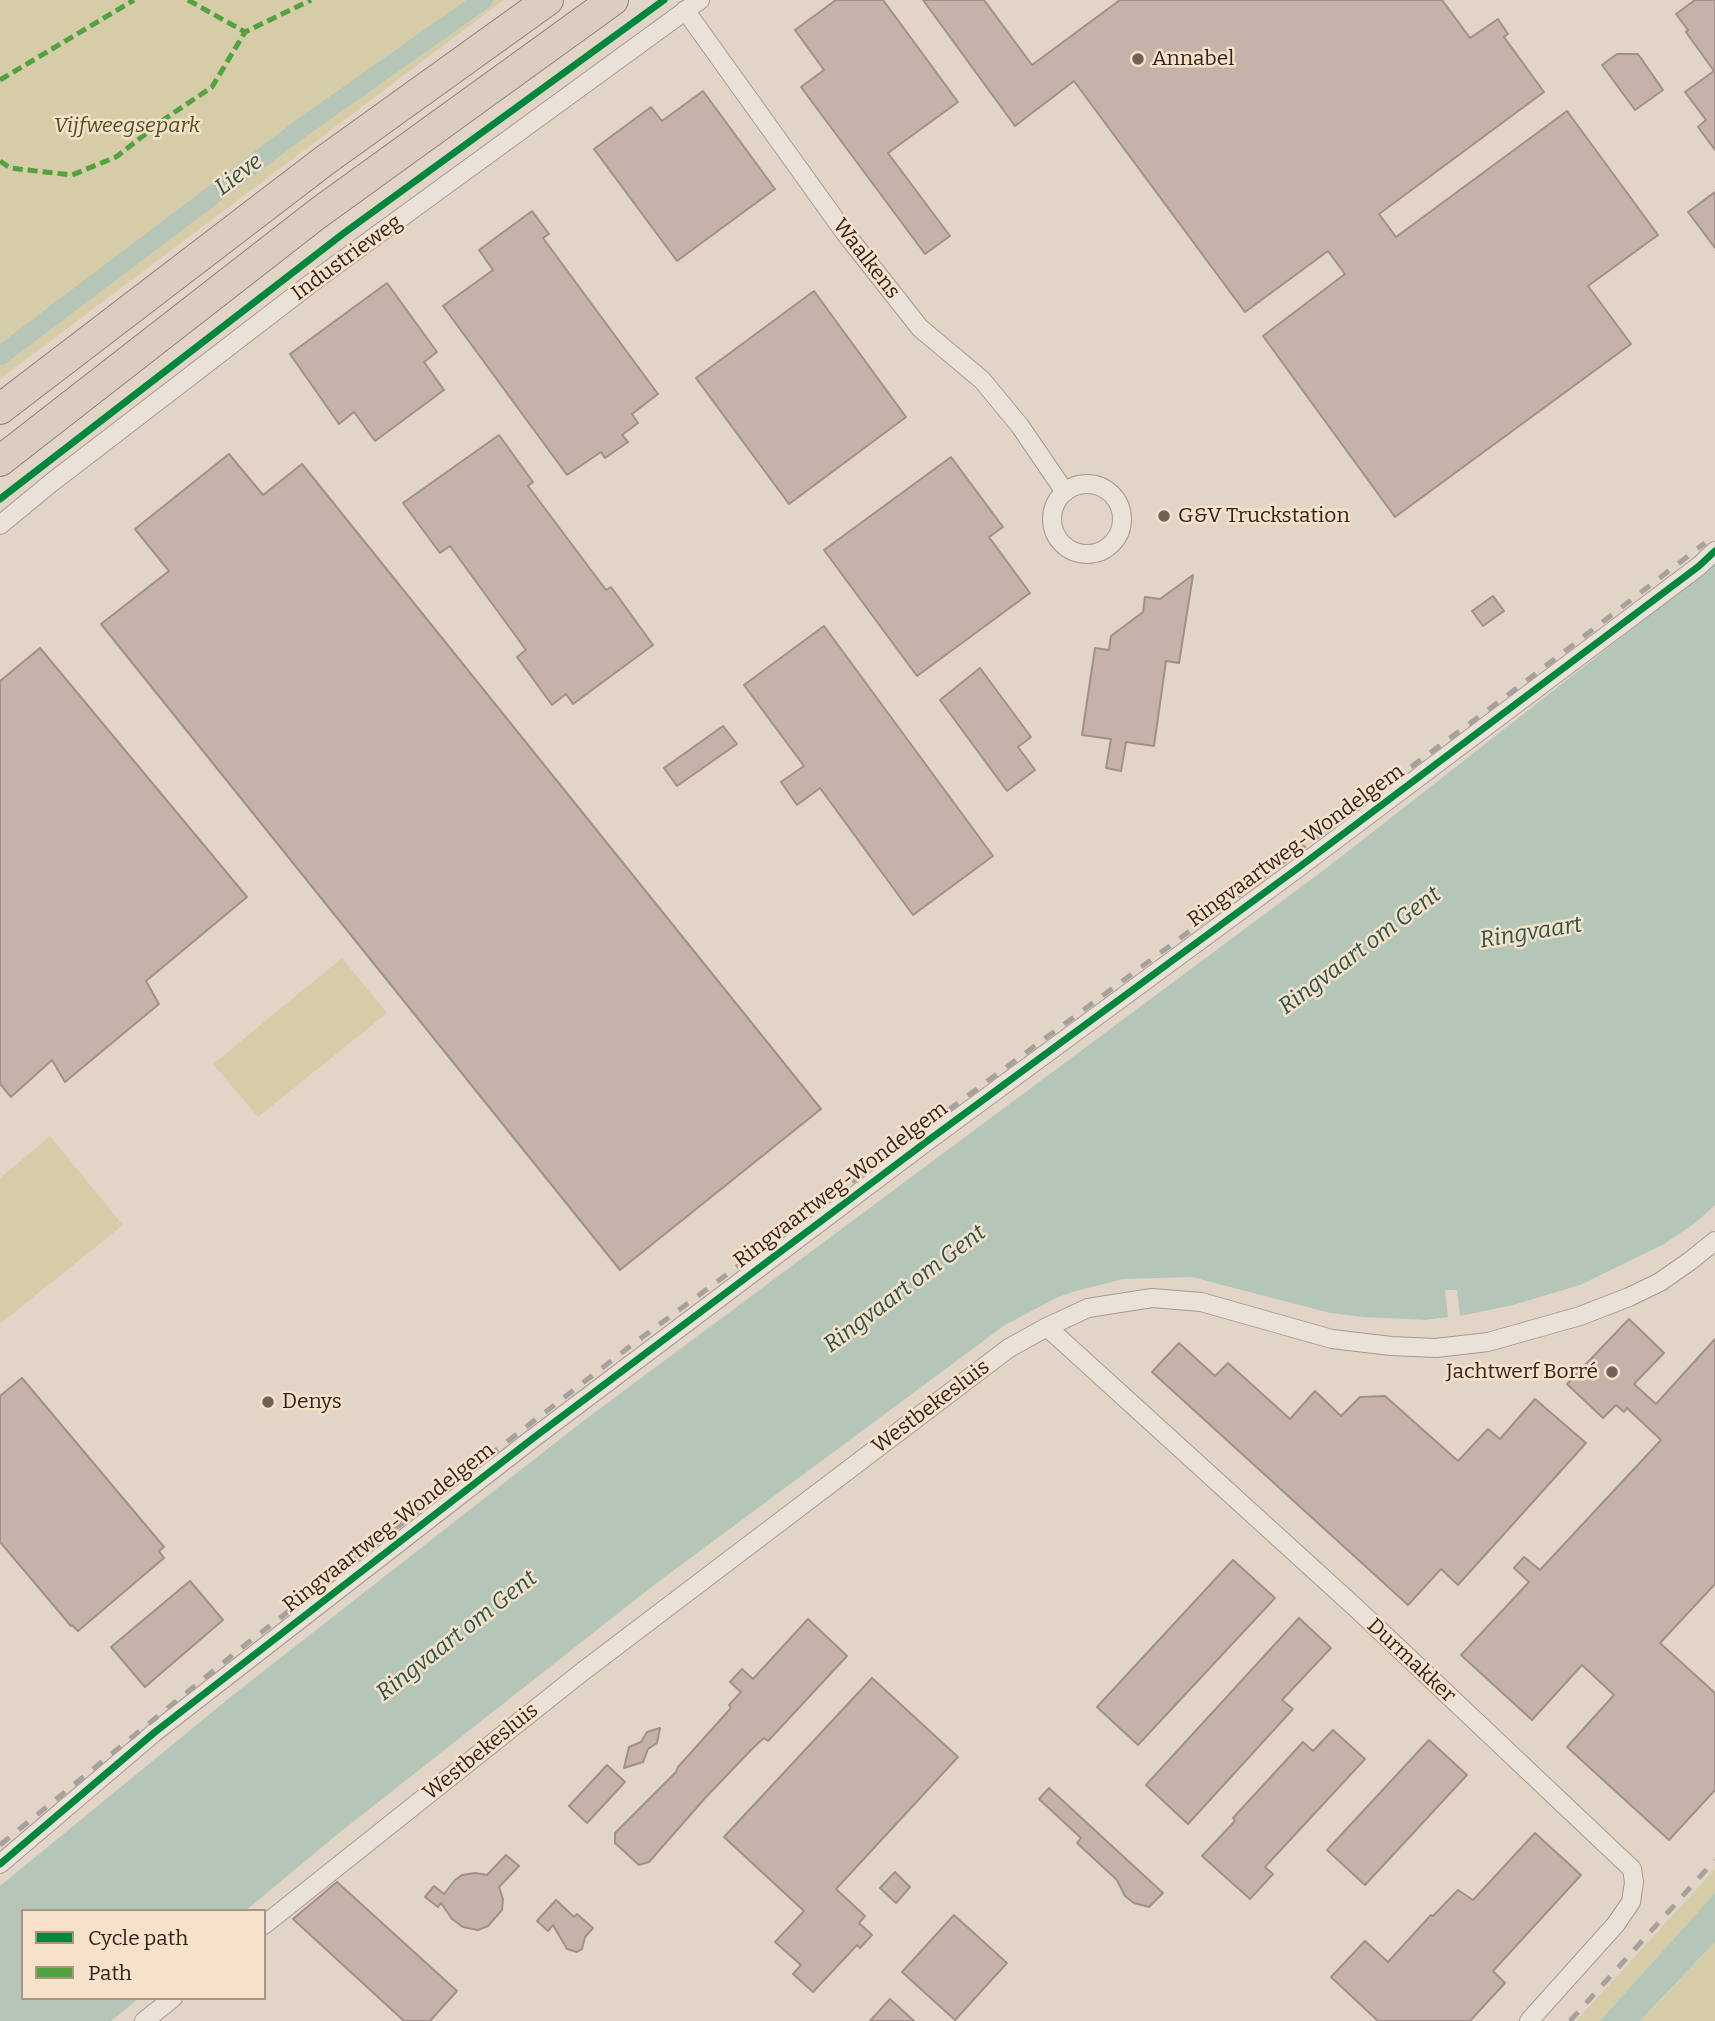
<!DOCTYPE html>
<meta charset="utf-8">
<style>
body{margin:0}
#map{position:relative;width:1715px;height:2021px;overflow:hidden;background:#e2d5c7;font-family:Bitter,serif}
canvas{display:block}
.legend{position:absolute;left:21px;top:1909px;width:245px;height:91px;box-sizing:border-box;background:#f6e1ca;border:2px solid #a89584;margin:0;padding:9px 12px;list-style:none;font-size:21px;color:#34221a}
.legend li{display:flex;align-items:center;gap:14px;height:35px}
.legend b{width:35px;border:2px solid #a89584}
</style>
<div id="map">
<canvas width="1715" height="2021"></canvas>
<ul class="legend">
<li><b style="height:9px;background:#00873e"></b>Cycle path</li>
<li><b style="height:9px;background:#53a240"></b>Path</li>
</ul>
</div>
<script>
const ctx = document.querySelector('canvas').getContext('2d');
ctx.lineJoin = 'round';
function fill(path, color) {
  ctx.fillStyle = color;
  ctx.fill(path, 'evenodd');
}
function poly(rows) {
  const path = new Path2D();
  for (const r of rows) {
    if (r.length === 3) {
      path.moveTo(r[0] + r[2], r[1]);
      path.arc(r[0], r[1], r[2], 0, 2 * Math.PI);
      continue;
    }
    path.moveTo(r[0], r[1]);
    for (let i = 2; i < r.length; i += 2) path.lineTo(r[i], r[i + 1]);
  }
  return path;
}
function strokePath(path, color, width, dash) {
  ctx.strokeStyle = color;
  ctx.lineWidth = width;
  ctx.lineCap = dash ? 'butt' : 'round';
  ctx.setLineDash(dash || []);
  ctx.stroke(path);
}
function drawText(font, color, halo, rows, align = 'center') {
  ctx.font = font + ' Bitter,serif';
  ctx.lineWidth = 5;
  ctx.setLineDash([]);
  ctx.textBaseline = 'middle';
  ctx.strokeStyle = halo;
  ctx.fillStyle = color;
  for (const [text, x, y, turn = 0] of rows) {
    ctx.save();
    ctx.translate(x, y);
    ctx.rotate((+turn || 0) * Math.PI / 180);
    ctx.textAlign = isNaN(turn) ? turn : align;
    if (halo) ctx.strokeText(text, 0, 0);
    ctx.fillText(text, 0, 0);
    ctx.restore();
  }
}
fill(poly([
 [0,0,504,0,0,379],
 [342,958,387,1013,258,1117,213,1064],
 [50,1136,123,1225,0,1324,0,1178],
 [1715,1869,1715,1893,1600,2021,1576,2021],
 [1715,1942,1715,2021,1640,2021,1661,2000]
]), '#d6cda8');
fill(poly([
 [1715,564,1715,1205,1695,1223,1664,1244,1580,1285,1513,1305,1460,1316,1457,1290,1445,1290,1448,1317,1425,1320,1363,1317,1330,1313,1192,1277,1123,1279,1076,1291,1058,1297,1005,1325,654,1585,339,1833,245,1911,23,1911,23,1998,139,1998,111,2021,0,2021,0,1886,233,1695,582,1422,1328,867],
 [1715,1893,1715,1942,1640,2021,1600,2021]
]), '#b3c6b7');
strokePath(poly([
 [0,356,300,129,483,0]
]), '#b3c6b7', 19);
const building = poly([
 [836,0,883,0,958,102,888,153,950,236,925,254,801,87,824,70,795,30,836,0],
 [923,0,984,0,1032,65,1120,0,1442,0,1470,38,1498,19,1508,34,1504,37,1544,92,1379,214,1396,237,1567,111,1658,235,1588,286,1631,344,1395,517,1263,336,1345,274,1328,251,1245,312,1074,81,1015,126,923,0],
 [1695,0,1715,0,1715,150,1698,127,1706,120,1685,92,1714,71,1686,32,1688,30,1676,14,1695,0],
 [1617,54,1638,54,1663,90,1635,110,1602,65,1617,54],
 [703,91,775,189,677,261,594,149,651,107,662,121,703,91],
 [1715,192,1715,248,1688,212,1715,192],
 [532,211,549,234,543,238,658,394,632,414,638,423,622,435,628,442,605,458,601,452,567,475,443,306,493,270,479,250,532,211],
 [387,283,437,352,424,362,444,390,375,441,354,412,339,424,290,354,387,283],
 [814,291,906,417,789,504,696,378,814,291],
 [499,435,533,482,528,486,606,590,611,587,653,645,573,704,566,694,552,705,517,657,526,650,450,546,440,553,403,503,499,435],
 [229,454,263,495,302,464,821,1109,620,1270,101,624,169,571,135,529,229,454],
 [951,457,1003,527,989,537,1030,593,917,676,824,550,951,457],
 [1193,575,1179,663,1166,661,1154,746,1126,742,1121,771,1106,768,1111,739,1082,735,1095,648,1109,650,1111,636,1143,612,1145,597,1160,599,1193,575],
 [1493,596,1504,611,1483,626,1472,611,1493,596],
 [824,626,993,856,913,915,820,788,797,805,781,782,804,766,744,685,824,626],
 [40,648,247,897,146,981,159,1004,65,1082,52,1060,11,1097,0,1084,0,681,40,648],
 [980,668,1031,737,1018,747,1035,770,1007,791,940,700,980,668],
 [723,726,737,744,677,786,664,768,723,726],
 [1629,1319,1664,1353,1634,1384,1656,1404,1715,1339,1715,1584,1660,1643,1715,1693,1715,1790,1669,1840,1567,1747,1614,1695,1582,1665,1532,1720,1461,1655,1529,1582,1514,1568,1524,1557,1540,1570,1661,1440,1627,1408,1624,1412,1616,1405,1603,1418,1567,1384,1629,1319],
 [1179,1343,1215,1376,1228,1363,1290,1419,1315,1391,1341,1416,1360,1397,1385,1396,1458,1461,1488,1429,1500,1439,1535,1399,1586,1443,1458,1585,1441,1569,1408,1605,1152,1372,1179,1343],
 [22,1378,164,1547,159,1551,164,1558,78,1631,72,1625,71,1626,0,1542,0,1396,22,1378],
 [1233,1560,1275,1598,1138,1745,1097,1707,1233,1560],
 [190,1581,223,1620,145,1687,111,1647,190,1581],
 [1299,1618,1331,1648,1282,1700,1293,1709,1188,1824,1146,1785,1299,1618],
 [808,1619,847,1656,768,1741,764,1738,754,1747,706,1797,649,1862,639,1865,615,1843,615,1833,676,1772,678,1767,731,1708,729,1705,741,1692,730,1682,742,1669,753,1679,808,1619],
 [872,1678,958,1757,836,1889,865,1916,859,1923,872,1935,860,1948,857,1945,813,1992,793,1974,801,1965,775,1942,804,1911,724,1837,872,1678],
 [660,1728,657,1743,648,1749,643,1762,624,1768,629,1747,641,1742,647,1732,660,1728],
 [1333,1730,1365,1759,1265,1867,1273,1874,1250,1899,1202,1856,1235,1821,1233,1818,1303,1742,1313,1751,1333,1730],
 [1429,1740,1467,1775,1365,1885,1327,1850,1429,1740],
 [607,1765,625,1782,587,1823,569,1806,607,1765],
 [1049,1788,1163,1893,1149,1907,1134,1903,1125,1896,1117,1880,1077,1843,1081,1838,1039,1799,1049,1788],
 [1535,1833,1581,1875,1493,1971,1505,1983,1470,2021,1378,2021,1331,1977,1365,1941,1388,1962,1431,1915,1433,1916,1458,1890,1473,1900,1535,1833],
 [506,1855,519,1866,499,1887,503,1899,502,1910,488,1926,478,1930,463,1927,452,1919,441,1903,438,1907,425,1897,434,1886,444,1894,455,1880,462,1875,475,1873,487,1875,506,1855],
 [895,1872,910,1887,896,1903,880,1888,895,1872],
 [337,1882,457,1991,430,2021,404,2021,293,1919,337,1882],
 [556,1900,574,1917,577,1914,593,1928,585,1937,582,1949,577,1952,567,1949,553,1925,548,1931,537,1921,556,1900],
 [954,1915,1007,1963,955,2020,902,1972,954,1915],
 [890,1999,914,2021,870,2021,890,1999]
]);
fill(building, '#c6b2a8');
strokePath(building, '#a29087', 2);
const minor = poly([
 [685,10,845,233,920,328,982,380,1020,426,1065,492],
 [1087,519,35],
 [0,525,51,483,314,281,700,0],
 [1047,1327,1356,1608,1632,1869,1634,1882,1631,1902,1616,1924,1529,2021],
 [0,1864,155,1732,532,1439,926,1142,1298,868,1699,566,1715,551],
 [264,1925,582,1672,1009,1348,1047,1327,1088,1308,1152,1298,1201,1302,1332,1339,1391,1346,1436,1348,1488,1342,1580,1316,1629,1297,1660,1282,1690,1261,1715,1241],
 [144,2021,173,1998]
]);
const trunk = poly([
 [0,409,324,161,548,0],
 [0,461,317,214,613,0]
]);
strokePath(minor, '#a69a91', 20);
strokePath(trunk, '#8c8078', 32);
strokePath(minor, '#eae2d9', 18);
strokePath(trunk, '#dccdc1', 30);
strokePath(poly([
 [0,1845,245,1645,633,1344,1504,698,1705,543],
 [1570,2021,1715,1860]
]), '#a8a09a', 5, [12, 12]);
strokePath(poly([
 [188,0,245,32],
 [0,80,134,0],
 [0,161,10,168,72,175,116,157,166,118,212,87,245,32,311,0]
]), '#53a240', 5, [10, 5]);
strokePath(poly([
 [0,499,344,233,664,0],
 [0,1864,155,1732,532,1439,926,1142,1298,868,1699,566,1715,551]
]), '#00873e', 7);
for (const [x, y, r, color] of [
 [1138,59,7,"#716157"],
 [1164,516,7,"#716157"],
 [1612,1372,7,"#716157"],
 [268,1402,7,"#716157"]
]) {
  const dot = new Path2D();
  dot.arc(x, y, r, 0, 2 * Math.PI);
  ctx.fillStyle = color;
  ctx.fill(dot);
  strokePath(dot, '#f6e1ca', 2.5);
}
drawText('21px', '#34221a', '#f6e1ca', [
 ["Annabel",1152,59],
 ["G&V Truckstation",1178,516],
 ["Jachtwerf Borré",1598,1372,"right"],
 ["Denys",282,1402]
], 'left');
drawText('italic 21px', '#4e5120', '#f6e1ca', [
 ["Vijfweegsepark",127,126]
]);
drawText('21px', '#34221a', '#f6e1ca', [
 ["Industrieweg",347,258,-36],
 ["Waalkens",866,259,52],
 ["Ringvaartweg-Wondelgem",1296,846,-36],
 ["Ringvaartweg-Wondelgem",841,1185,-37],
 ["Westbekesluis",931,1407,-37],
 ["Ringvaartweg-Wondelgem",389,1528,-38],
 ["Durmakker",1411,1661,43],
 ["Westbekesluis",481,1752,-39]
]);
drawText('italic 23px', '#295449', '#f6e1ca', [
 ["Lieve",239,175,-37],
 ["Ringvaart",1531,933,-9],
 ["Ringvaart om Gent",1360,951,-37],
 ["Ringvaart om Gent",905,1289,-37],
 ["Ringvaart om Gent",457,1636,-38]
]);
</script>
